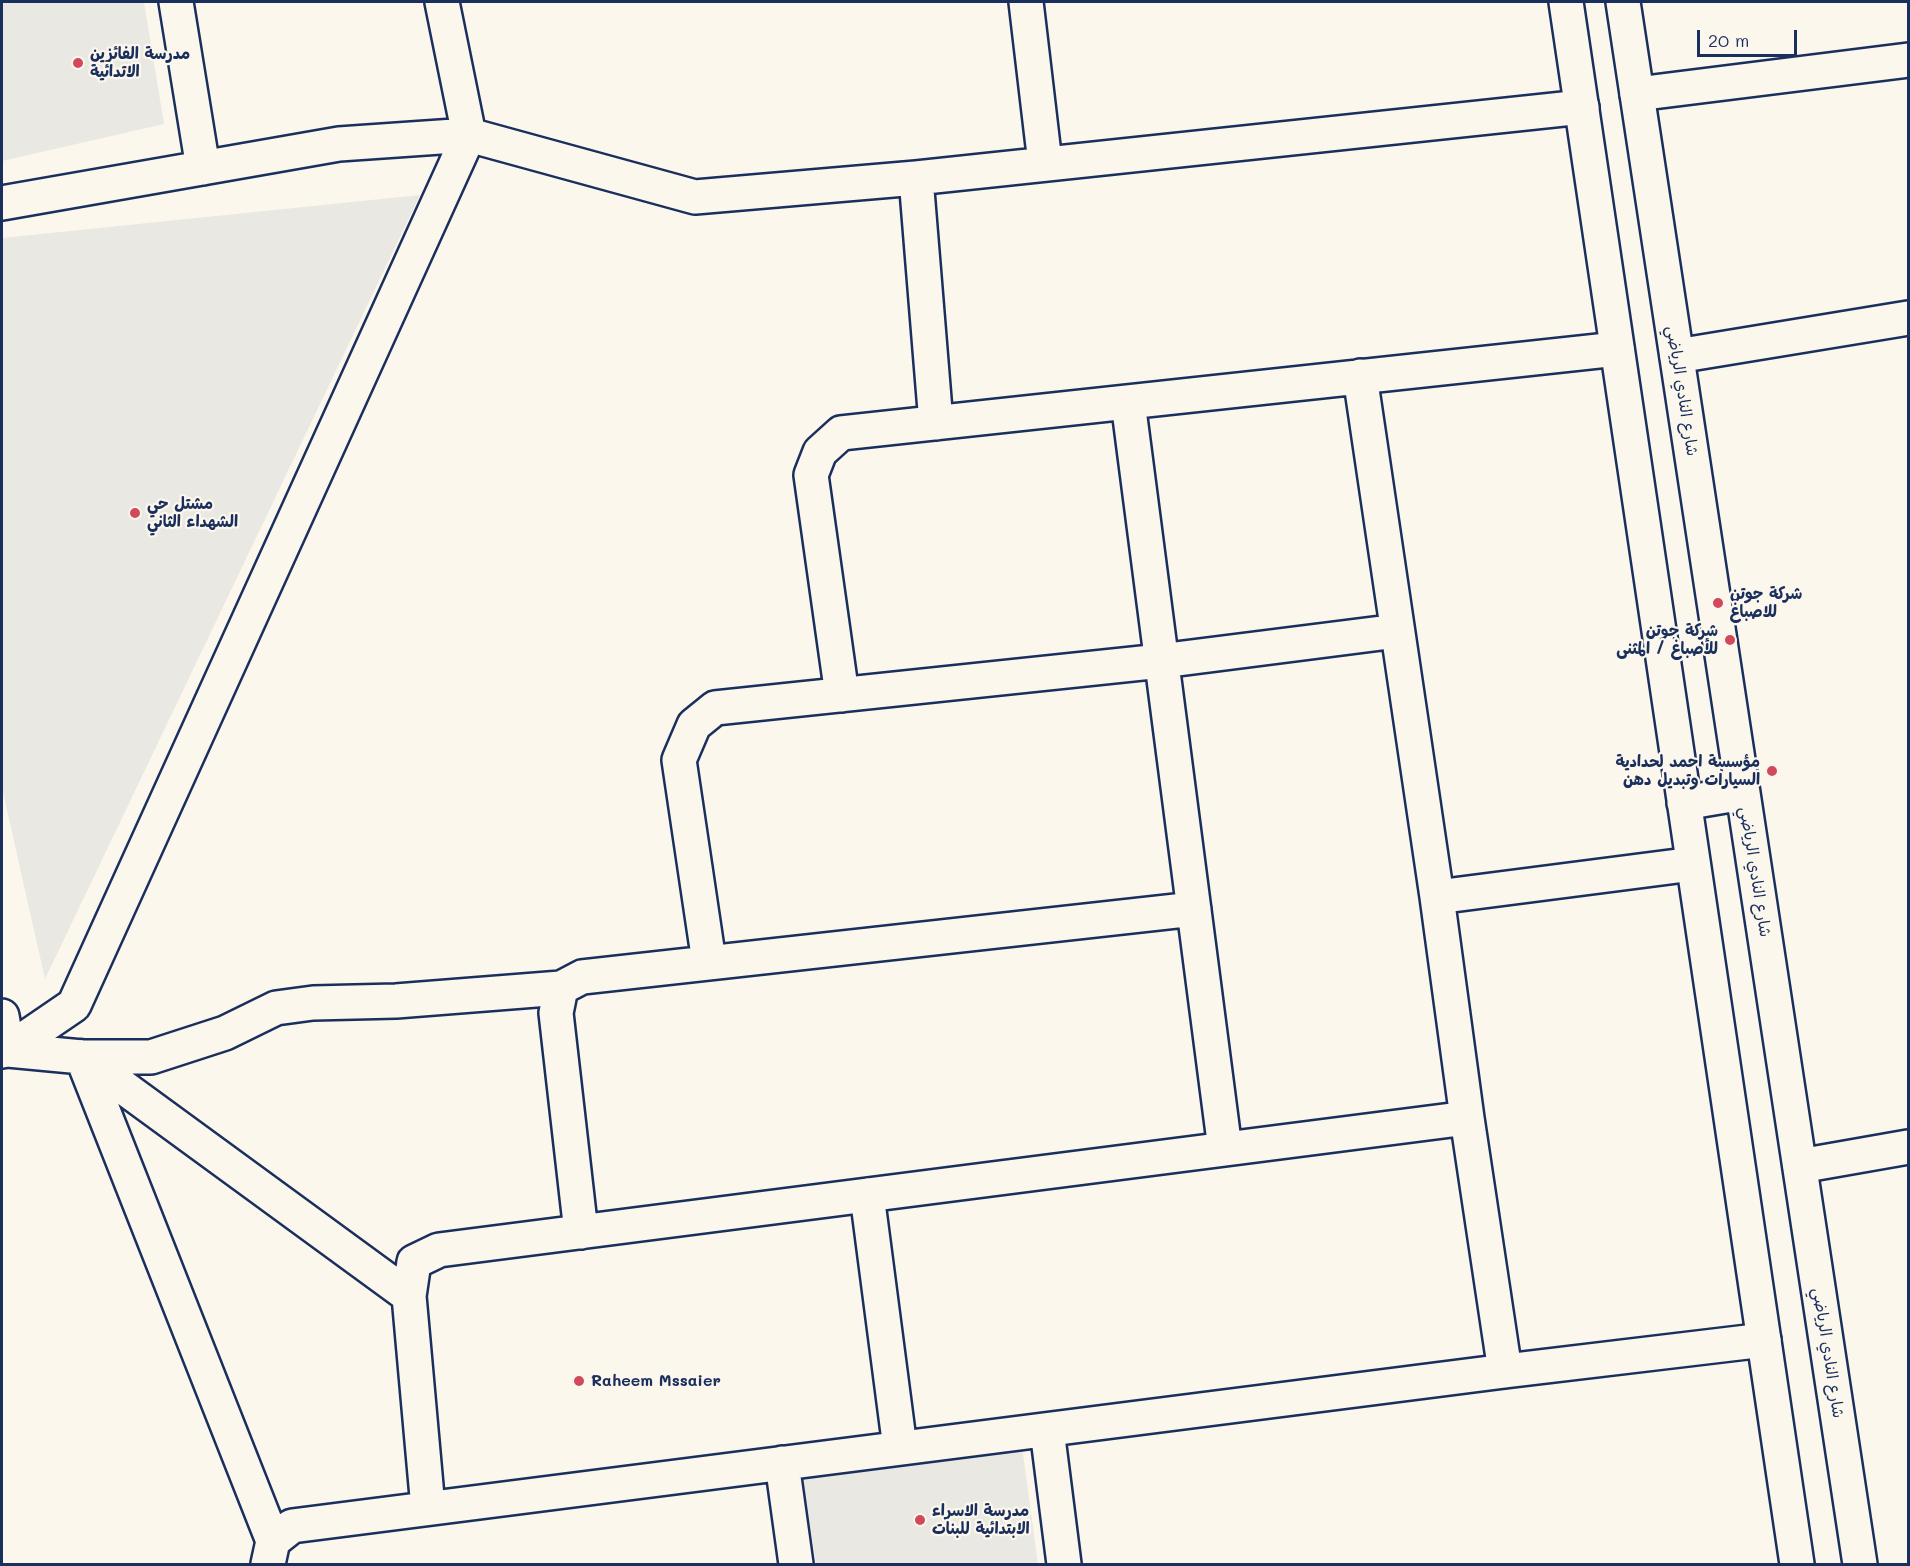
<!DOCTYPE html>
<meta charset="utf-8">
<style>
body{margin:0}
#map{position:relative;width:1910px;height:1566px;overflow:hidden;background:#fbf7ec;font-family:Mali,sans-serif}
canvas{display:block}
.frame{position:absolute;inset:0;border:3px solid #1b2f5e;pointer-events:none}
.scale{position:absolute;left:1697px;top:30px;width:100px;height:27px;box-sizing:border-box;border:3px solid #1b2f5e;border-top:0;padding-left:8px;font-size:18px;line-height:21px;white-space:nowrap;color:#1b2f5e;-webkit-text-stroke:4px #fbf7ec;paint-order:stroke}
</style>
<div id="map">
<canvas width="1910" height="1566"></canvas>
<div class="frame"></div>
<div class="scale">20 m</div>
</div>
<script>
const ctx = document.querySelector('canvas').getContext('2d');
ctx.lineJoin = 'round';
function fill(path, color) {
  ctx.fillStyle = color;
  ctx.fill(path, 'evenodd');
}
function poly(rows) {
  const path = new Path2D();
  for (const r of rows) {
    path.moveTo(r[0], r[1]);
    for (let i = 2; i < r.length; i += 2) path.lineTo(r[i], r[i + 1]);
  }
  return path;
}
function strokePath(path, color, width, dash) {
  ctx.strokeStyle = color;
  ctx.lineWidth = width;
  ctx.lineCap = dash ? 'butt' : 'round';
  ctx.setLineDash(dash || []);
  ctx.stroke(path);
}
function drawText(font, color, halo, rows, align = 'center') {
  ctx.font = font + ' Mali,"Playpen Sans Arabic",sans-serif';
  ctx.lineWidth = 4.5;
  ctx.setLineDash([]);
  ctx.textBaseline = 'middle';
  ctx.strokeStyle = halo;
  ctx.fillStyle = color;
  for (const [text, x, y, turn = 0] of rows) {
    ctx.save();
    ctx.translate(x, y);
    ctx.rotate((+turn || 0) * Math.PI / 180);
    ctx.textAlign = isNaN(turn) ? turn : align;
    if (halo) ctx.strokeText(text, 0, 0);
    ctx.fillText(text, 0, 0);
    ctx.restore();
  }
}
fill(poly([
 [2,2,144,2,164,124,2,161],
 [420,195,45,979,2,788,2,238],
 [1022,1447,1038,1564,816,1564,802,1475]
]), '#eae8e2');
const minor = poly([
 [176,2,203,168],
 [1026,2,1045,163],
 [1637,94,1908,60],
 [916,178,936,423],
 [2,203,339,144,469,135,695,197,916,178,1582,107],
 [1677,356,1908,318],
 [1360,376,1437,897,1467,1118,1505,1371],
 [1128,402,1225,1149],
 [842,695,811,475,820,452,841,433,1617,349],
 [1437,897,1693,864],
 [709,962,679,760,694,725,715,708,1161,661,1397,631],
 [561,988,556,1013,581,1232],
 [2,1016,8,1050],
 [8,1050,74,1005,469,135,442,2],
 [2,1051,8,1050,82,1057,151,1057,225,1033,276,1008,313,1003,396,1001,561,988,582,977,1194,909],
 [1800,1166,1908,1147],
 [867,1195,900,1448],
 [1047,1430,1064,1564],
 [782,1463,796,1564],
 [428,1508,409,1296,414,1262,439,1250,1467,1118],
 [273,1541,292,1526,1505,1371,1764,1340],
 [268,1564,273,1541,82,1057,409,1296]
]);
const secondary = poly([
 [1566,2,1797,1564],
 [1623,2,1860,1564],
 [1684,803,1743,793]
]);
strokePath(minor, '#1b2f5e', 38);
strokePath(secondary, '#1b2f5e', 38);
strokePath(minor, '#fbf7ec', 33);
strokePath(secondary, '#fbf7ec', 33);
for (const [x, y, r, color] of [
 [78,63,6,"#d1495b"],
 [135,513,6,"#d1495b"],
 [1718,603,6,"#d1495b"],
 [1730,640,6,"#d1495b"],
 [1772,771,6,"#d1495b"],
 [579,1381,6,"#d1495b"],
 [920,1520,6,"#d1495b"]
]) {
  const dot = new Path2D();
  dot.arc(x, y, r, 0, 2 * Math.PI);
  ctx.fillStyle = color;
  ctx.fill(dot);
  strokePath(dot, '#fbf7ec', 2);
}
drawText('bold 16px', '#1b2f5e', '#fbf7ec', [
 ["مدرسة الفائزين",90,54],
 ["الاتدائية",90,72],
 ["مشتل حي",147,504],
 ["الشهداء الثاني",147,522],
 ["شركة جوتن",1730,594],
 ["للاصباغ",1730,612],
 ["شركة جوتن",1718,631,"right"],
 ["للأصباغ / المثنى",1718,649,"right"],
 ["مؤسسة احمد لحدادية",1760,762,"right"],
 ["السيارات وتبديل دهن",1760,780,"right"],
 ["Raheem Mssaier",591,1381],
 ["مدرسة الاسراء",932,1511],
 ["الابتدائية للبنات",932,1529]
], 'left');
drawText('16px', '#1b2f5e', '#fbf7ec', [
 ["شارع النادي الرياضي",1682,391,81],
 ["شارع النادي الرياضي",1755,872,81],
 ["شارع النادي الرياضي",1828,1353,81]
]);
</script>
